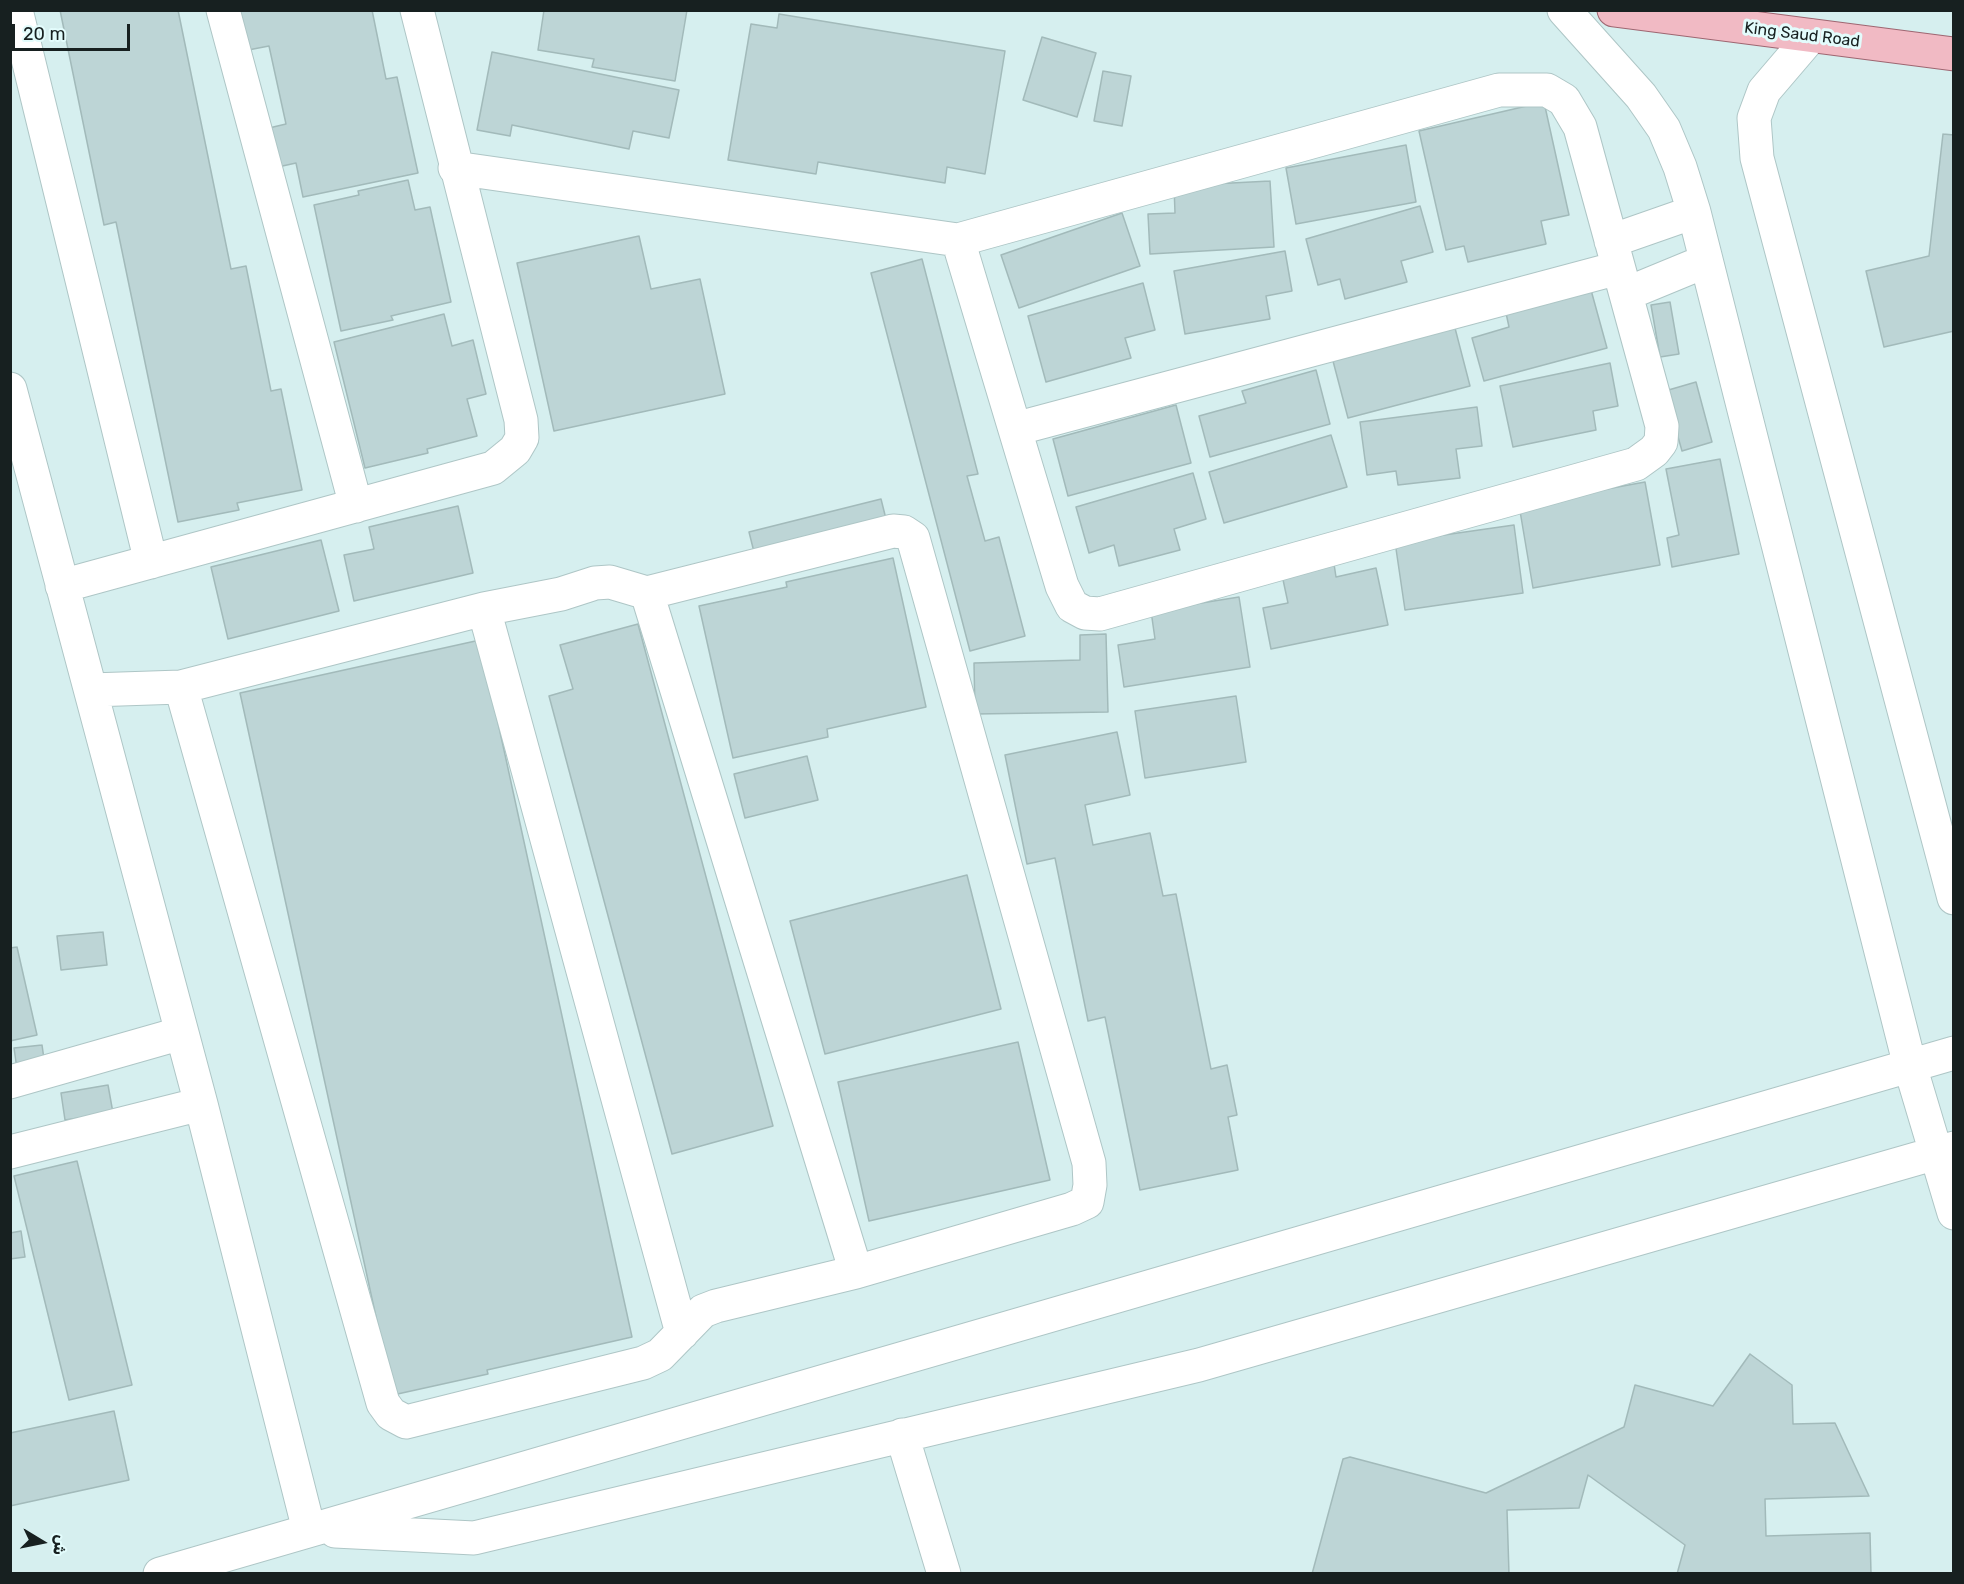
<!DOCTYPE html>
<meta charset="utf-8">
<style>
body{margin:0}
#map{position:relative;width:1964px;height:1584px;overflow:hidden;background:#d6efef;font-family:Rubik,Vazirmatn,sans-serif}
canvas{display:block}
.frame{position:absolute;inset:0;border:12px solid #172020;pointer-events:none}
.north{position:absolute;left:12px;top:1512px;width:60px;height:60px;-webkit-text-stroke:4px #e3fcfc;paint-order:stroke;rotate:100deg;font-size:16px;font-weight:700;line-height:24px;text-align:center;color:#172020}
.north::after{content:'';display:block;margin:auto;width:21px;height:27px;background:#172020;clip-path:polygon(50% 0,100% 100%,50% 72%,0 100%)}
.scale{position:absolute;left:12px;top:24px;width:118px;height:27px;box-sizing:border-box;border:3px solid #172020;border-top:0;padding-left:8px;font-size:18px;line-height:21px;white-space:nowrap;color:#172020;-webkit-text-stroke:4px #e3fcfc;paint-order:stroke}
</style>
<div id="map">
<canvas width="1964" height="1584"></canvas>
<div class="frame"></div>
<div class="north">ش</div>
<div class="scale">20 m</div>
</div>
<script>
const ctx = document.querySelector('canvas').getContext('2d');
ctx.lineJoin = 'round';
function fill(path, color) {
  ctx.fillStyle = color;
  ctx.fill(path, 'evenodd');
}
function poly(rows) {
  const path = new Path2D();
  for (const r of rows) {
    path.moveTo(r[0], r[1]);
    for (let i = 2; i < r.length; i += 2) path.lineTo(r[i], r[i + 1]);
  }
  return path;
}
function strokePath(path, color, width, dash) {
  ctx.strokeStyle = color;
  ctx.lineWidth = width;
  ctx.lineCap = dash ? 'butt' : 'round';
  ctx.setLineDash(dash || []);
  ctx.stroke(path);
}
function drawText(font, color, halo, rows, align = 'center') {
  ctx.font = font + ' Rubik,sans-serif';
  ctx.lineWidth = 6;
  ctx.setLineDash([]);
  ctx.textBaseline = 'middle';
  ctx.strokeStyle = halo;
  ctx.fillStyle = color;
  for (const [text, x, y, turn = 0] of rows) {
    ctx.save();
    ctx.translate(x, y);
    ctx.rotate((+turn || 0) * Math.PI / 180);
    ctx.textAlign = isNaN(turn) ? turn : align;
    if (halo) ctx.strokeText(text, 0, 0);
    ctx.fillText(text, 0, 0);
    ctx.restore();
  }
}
const building = poly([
 [60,10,178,10,231,269,246,266,271,391,281,389,302,490,237,503,239,510,178,522,116,222,104,225,60,10],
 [235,10,372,10,386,79,397,77,418,173,303,197,296,163,278,167,269,128,286,124,269,46,243,51,235,10],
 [544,10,687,10,675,81,592,67,594,59,538,50,544,10],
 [779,14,1005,51,985,174,947,167,945,183,818,162,816,174,728,160,751,24,777,28,779,14],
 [1042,37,1096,53,1077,117,1023,100,1042,37],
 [492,52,679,90,669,138,633,131,629,149,512,125,510,136,477,130,492,52],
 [1103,71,1131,76,1122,126,1094,121,1103,71],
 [1544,102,1569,215,1541,221,1546,244,1468,262,1464,246,1446,250,1419,131,1544,102],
 [1943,134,1954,135,1954,331,1884,347,1866,271,1929,256,1943,134],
 [1406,145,1416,202,1296,224,1286,168,1406,145],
 [408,180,415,210,430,207,451,302,391,316,393,320,341,331,314,205,359,195,358,191,408,180],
 [1270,181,1274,247,1150,254,1148,214,1175,213,1174,186,1270,181],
 [1420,206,1433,252,1401,261,1407,282,1345,299,1340,279,1318,285,1306,239,1420,206],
 [1122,213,1140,266,1019,308,1001,255,1122,213],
 [639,236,651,289,700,279,725,394,554,431,517,263,639,236],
 [1285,251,1292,291,1266,296,1270,319,1185,334,1174,271,1285,251],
 [922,259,978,474,967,476,985,541,999,537,1025,636,970,651,871,273,922,259],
 [1143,283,1155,330,1125,338,1131,358,1046,382,1028,316,1143,283],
 [1591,290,1607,348,1484,381,1472,338,1509,327,1506,313,1591,290],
 [1670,302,1679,354,1660,357,1651,305,1670,302],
 [444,314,452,346,473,340,486,394,467,399,477,436,427,449,428,453,365,468,334,342,444,314],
 [1455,328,1470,386,1348,418,1333,361,1455,328],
 [1610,363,1618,406,1593,411,1596,430,1513,447,1500,386,1610,363],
 [1316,370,1330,424,1210,457,1199,416,1246,403,1242,391,1316,370],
 [1696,382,1712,442,1682,451,1665,391,1696,382],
 [1176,405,1191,463,1068,496,1053,439,1176,405],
 [1477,407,1482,446,1456,449,1460,478,1398,485,1396,471,1367,475,1360,422,1477,407],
 [1331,435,1347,487,1224,523,1209,472,1331,435],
 [1720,459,1739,554,1672,567,1667,538,1679,535,1666,469,1720,459],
 [1193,473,1206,519,1174,529,1180,550,1119,566,1114,545,1089,553,1076,507,1193,473],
 [1645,482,1660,565,1533,588,1519,505,1645,482],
 [881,499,887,523,755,556,749,532,881,499],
 [458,506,473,573,354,601,344,555,374,549,369,527,458,506],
 [1514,525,1523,593,1405,610,1395,542,1514,525],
 [321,540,339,611,228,639,211,567,321,540],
 [893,558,926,707,827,729,828,737,733,758,699,606,787,587,786,582,893,558],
 [1334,564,1336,577,1376,568,1388,625,1271,649,1263,608,1288,603,1282,575,1334,564],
 [1239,597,1250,667,1124,687,1118,645,1155,639,1151,611,1239,597],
 [638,624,773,1126,672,1154,549,696,573,689,560,645,638,624],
 [1106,634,1108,712,975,714,974,663,1080,660,1080,635,1106,634],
 [480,640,632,1337,487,1370,488,1374,393,1395,240,693,480,640],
 [1236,696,1246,762,1145,778,1135,711,1236,696],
 [1117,732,1130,795,1085,805,1093,845,1150,833,1163,896,1176,894,1211,1069,1227,1065,1237,1115,1228,1117,1238,1170,1140,1190,1105,1017,1088,1021,1055,858,1027,864,1005,755,1117,732],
 [807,756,818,800,745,818,734,774,807,756],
 [967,875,1001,1009,825,1054,790,921,967,875],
 [103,932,107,965,61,970,57,936,103,932],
 [17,947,37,1035,10,1041,10,948,17,947],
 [1018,1042,1050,1180,869,1221,838,1082,1018,1042],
 [42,1045,45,1066,17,1069,14,1048,42,1045],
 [108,1085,113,1113,65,1120,61,1093,108,1085],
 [77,1161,132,1385,69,1400,14,1176,77,1161],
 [21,1231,25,1257,10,1259,10,1233,21,1231],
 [1750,1354,1792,1385,1793,1424,1835,1423,1869,1496,1765,1499,1766,1536,1870,1533,1871,1574,1677,1574,1685,1545,1588,1475,1579,1508,1507,1510,1509,1574,1312,1574,1343,1459,1350,1457,1486,1493,1624,1427,1635,1385,1713,1406,1750,1354],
 [114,1411,129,1480,10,1506,10,1433,114,1411]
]);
fill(building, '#bdd5d6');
strokePath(building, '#a2baba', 1.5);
const minor = poly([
 [16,10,151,562],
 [223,10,356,506],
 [1564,10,1641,96,1664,129,1680,167,1694,212,1910,1066,1954,1213],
 [1811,36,1764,91,1754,118,1757,158,1954,898],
 [455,168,958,240,1499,90,1547,90,1564,100,1580,127,1662,426,1661,442,1654,451,1636,464,1100,614,1085,613,1072,606,1062,586,958,240],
 [1611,241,1694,212],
 [1626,294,1706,261],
 [10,389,201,1104,309,1530],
 [1015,429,1618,268],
 [62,586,493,468,515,450,522,438,521,420,417,10],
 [484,609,682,1333],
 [181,687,383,1403,391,1414,406,1422,643,1363,660,1355,703,1311,716,1306,856,1272,1072,1209,1087,1202,1090,1185,1089,1163,913,538,904,532,893,531,647,593],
 [91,690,181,687,484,609,561,594,595,583,610,582,647,593,856,1272],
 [10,1082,182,1033],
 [10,1152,201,1104],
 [902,1435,944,1574],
 [335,1531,474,1538,1199,1365,1954,1148],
 [160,1574,1954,1053]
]);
const major = poly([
 [1614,10,1954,54]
]);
strokePath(minor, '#aec6c6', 35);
strokePath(major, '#9e6671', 35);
strokePath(minor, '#fff', 33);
strokePath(major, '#f1bac4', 33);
drawText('16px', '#172020', '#e3fcfc', [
 ["King Saud Road",1802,35,7]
]);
</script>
